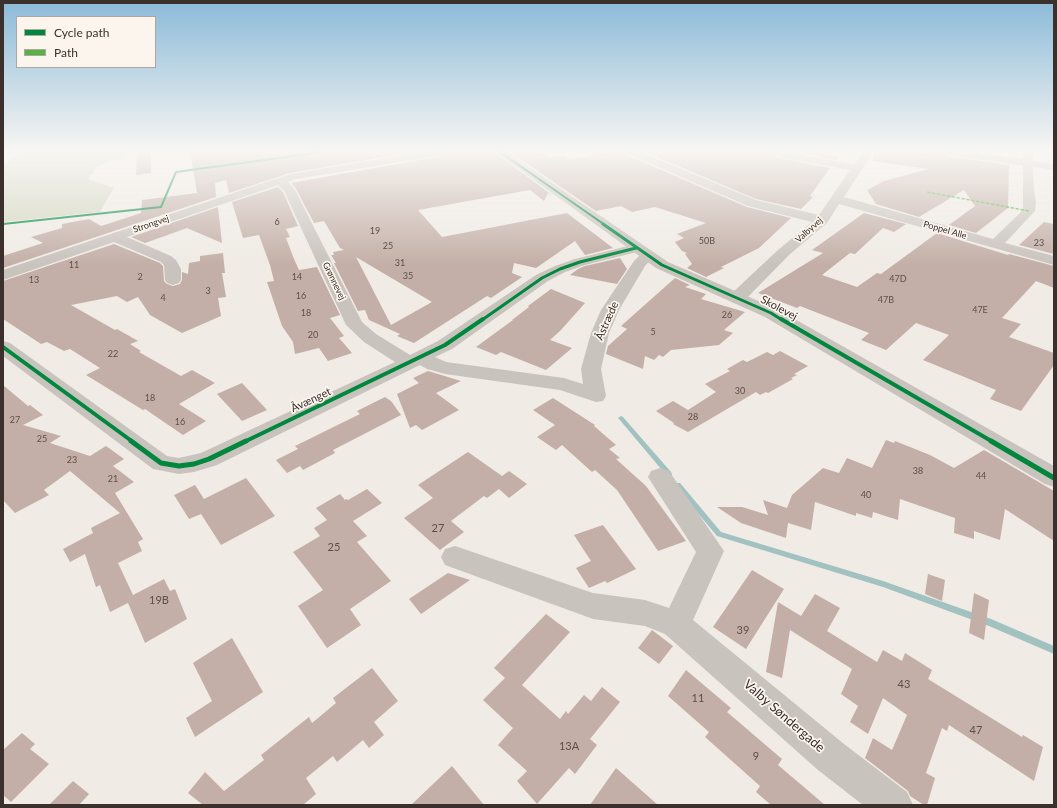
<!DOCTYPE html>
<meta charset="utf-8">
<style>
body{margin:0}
#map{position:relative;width:1057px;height:808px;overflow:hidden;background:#f0ebe5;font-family:Lato,sans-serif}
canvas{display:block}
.frame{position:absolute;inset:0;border:4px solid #3b302b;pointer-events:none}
.legend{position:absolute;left:16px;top:16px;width:140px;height:52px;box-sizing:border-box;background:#fbf5ee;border:1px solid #aea6a0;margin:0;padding:5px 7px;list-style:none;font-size:12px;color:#3b302b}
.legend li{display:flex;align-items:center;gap:8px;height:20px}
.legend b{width:20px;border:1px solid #aea6a0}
</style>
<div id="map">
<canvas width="1057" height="808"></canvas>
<div class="frame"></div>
<ul class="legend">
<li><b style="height:5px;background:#00873e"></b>Cycle path</li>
<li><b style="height:5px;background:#57b246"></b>Path</li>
</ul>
</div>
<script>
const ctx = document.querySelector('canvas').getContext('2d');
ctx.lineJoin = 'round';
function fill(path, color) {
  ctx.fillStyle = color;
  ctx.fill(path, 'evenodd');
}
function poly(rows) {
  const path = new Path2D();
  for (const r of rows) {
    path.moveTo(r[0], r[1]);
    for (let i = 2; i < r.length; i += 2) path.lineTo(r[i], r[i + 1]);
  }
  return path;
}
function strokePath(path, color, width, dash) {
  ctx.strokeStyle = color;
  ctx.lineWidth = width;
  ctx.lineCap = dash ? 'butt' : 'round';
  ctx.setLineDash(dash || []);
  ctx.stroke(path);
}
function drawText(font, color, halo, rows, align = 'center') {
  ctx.font = font + ' Lato,sans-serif';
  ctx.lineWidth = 3.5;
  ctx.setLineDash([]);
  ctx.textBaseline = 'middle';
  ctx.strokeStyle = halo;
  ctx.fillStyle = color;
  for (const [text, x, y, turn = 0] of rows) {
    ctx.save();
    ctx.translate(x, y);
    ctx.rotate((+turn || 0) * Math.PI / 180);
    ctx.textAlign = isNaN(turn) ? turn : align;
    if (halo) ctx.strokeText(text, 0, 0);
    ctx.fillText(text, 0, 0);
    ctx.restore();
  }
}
fill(poly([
 [20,152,125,152,124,158,97,166,88,179,114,188,100,212,3,222,3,166]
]), '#d1d6bf');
fill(poly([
 [621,416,623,417,671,472,672,474,671,476,667,476,619,419,618,418,621,416],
 [676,483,680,483,721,532,883,581,991,619,1054,646,1054,654,989,626,883,587,717,536,676,487,675,485,676,483]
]), '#a1c2c1');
fill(poly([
 [137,152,151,152,151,173,136,175],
 [190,152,414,152,290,173,229,193,226,180,215,183,216,197,3,268,3,256,43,243,31,237,62,228,62,224,89,219,101,226,141,213,142,200,197,193],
 [448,152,472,152,472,154,494,152,552,195,548,193,544,201,530,190,418,210,442,237,567,213,613,248,585,255,575,241,536,268,514,263,512,273,522,277,491,298,487,296,414,343,397,336,400,334,369,320,365,310,358,311,334,263,336,263,331,255,334,255,333,252,344,250,340,248,324,221,314,223,296,189,291,183,442,156],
 [356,257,432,302,391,325],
 [510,152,542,152,550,157,564,155,572,159,608,152,626,152,627,155,747,207,791,218,759,248,721,267,724,268,706,277,687,268,692,264,685,254,687,253,682,251,675,242,684,238,677,234,706,223,655,207,632,212,621,206,596,211],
 [645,152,775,152,776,156,779,158,830,168,810,196,813,197,801,209,756,199],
 [804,152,814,152,840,156,837,160,803,154],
 [874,152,921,152,946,155,950,156,1009,165,1008,208,976,233,949,225,975,206,964,190,919,217,876,204,867,190,884,181,928,169,873,161],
 [278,187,283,192,298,226,286,229,290,237,286,238,294,259,299,270,317,267,340,315,330,318,344,336,339,338,352,353,328,361,319,348,295,354,293,342,282,326,267,282,274,281,270,265,259,235,243,238,232,202],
 [218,207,222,243,187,228,145,243,131,237],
 [864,213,906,224,894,232,883,228,855,254,850,253,822,275,857,287,877,273,881,274,937,233,1008,255,1009,254,1054,266,1054,288,1036,281,1002,318,1021,324,1009,337,1054,353,1054,365,1021,411,990,399,996,390,923,360,949,335,916,323,886,350,861,340,869,333,800,306,797,308,758,293,823,253,812,250],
 [1044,222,1054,224,1054,254,1019,245],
 [114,244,160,263,163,266,164,281,167,284,173,286,180,284,182,280,182,272,188,274,189,263,200,261,200,256,223,253,225,273,222,273,226,297,218,298,221,316,182,333,150,315,138,297,127,302,117,296,71,305,115,330,117,329,138,341,130,344,141,351,139,352,181,376,192,370,215,383,179,404,206,421,183,435,145,409,143,410,86,375,100,368,70,349,64,351,47,342,41,344,3,319,3,281],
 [620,258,627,269,617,284,570,275,578,269,585,266],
 [675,278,690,285,685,287,706,294,701,299,745,312,724,330,733,333,719,345,671,350,663,357,659,355,654,360,645,356,643,369,606,354,608,346,627,329,621,326],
 [551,289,585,303,561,330,550,340,572,348,546,370,501,352,496,355,476,347,513,320,512,320,529,307,528,306],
 [780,351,808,366,794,374,797,375,791,378,793,379,768,393,766,392,760,395,756,392,688,432,673,424,674,423,656,411,673,401,688,410,716,392,705,384,730,371,727,369,743,360,747,362,767,352,773,355],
 [428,371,461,381,436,393,459,410,422,430,416,425,410,428,397,394,419,383,413,378],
 [242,383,267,410,242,421,217,394],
 [3,385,28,406,30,405,43,415,23,425,61,436,50,443,90,456,106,446,124,459,113,466,134,482,115,493,143,539,138,542,142,551,118,563,133,595,164,579,170,591,175,589,187,619,145,643,128,603,110,612,100,585,96,587,85,554,70,562,63,549,93,533,91,528,120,513,70,471,44,490,49,495,15,513,3,500],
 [385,397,391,401,401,415,333,450,335,453,303,470,300,466,287,473,276,460,298,449,295,446,360,414,357,411],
 [553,398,595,425,594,426,616,445,609,449,620,458,616,459,646,486,686,541,658,551,617,490,595,470,592,472,562,445,556,450,537,437,555,425,533,410],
 [886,440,894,443,895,441,930,455,954,468,984,450,1054,491,1054,541,1005,509,1000,540,974,531,974,539,954,533,955,518,900,499,898,520,873,512,872,518,856,513,856,516,815,502,811,530,788,523,786,538,741,523,717,507,742,507,768,515,763,500,787,508,792,495,823,468,839,473,847,458,872,468],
 [468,452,502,476,509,471,527,484,509,498,499,489,487,498,484,496,451,521,464,532,440,550,404,518,433,498,418,485],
 [246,478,275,516,221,545,201,514,189,519,174,495,195,485,204,499],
 [367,489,382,503,353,521,367,536,357,542,391,581,350,609,361,625,327,648,298,606,323,590,293,552,320,536,314,528,327,520,316,508,340,494,345,500,346,499,348,500],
 [603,525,636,569,607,583,605,581,589,588,576,568,591,561,574,535],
 [752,570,784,589,746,649,713,627],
 [448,573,470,580,421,614,409,599],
 [928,574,945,580,942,601,925,594],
 [974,593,989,600,984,640,969,633],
 [815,594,840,608,827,631,877,662,883,650,902,661,905,653,932,670,928,679,1022,737,1023,735,1043,747,1034,781,949,725,947,731,942,728,926,773,935,778,927,805,924,805,910,796,908,791,865,758,873,738,892,750,907,715,883,698,868,734,850,722,858,706,841,694,852,669,790,630,782,678,766,672,778,602,801,616],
 [546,614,570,632,522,685,560,719,566,711,568,714,584,695,591,701,602,687,620,702,590,739,597,745,575,774,569,768,537,804,517,781,527,771,498,745,513,728,483,700,505,678,494,668],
 [652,630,673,646,659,664,638,648],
 [232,638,263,692,195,737,186,718,212,701,193,663],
 [372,668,398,701,374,722,384,735,369,748,363,740,337,762,333,756,306,778,316,794,303,805,203,805,188,793,205,772,224,791,264,760,261,755,309,717,312,723,336,703,333,698],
 [686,670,731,708,727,712,782,759,778,765,825,805,771,805,756,792,760,786,705,737,709,732,668,696],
 [22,733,35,744,30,749,49,764,11,802,3,795,3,750],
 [452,766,484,805,411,805],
 [616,768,658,805,590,805],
 [73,781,89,794,79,805,49,805]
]), '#c3afa7');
fill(poly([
 [423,152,447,152,442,155,296,179,288,182,295,190,362,322,376,334,410,355,438,341,536,275,555,266,575,259,636,244,641,245,643,248,641,251,585,265,565,272,548,281,452,349,435,357,446,362,564,378,583,384,581,369,591,333,601,310,634,261,643,252,648,251,653,252,655,255,645,266,619,310,609,333,601,369,606,396,603,401,596,402,560,390,445,374,427,369,420,365,217,465,194,472,179,474,153,469,3,356,3,341,10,343,167,456,179,458,201,453,395,362,364,342,346,325,284,191,278,185,127,237,171,256,176,260,181,269,181,280,179,283,173,285,167,283,165,280,164,265,161,262,114,242,3,280,3,270,290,174,423,152],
 [627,152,641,152,756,200,819,215,850,170,783,158,779,157,778,155,779,153,783,152,854,164,863,152,873,152,844,197,993,239,1023,210,1023,166,950,155,945,152,971,152,1023,159,1023,152,1033,152,1033,161,1054,164,1054,170,1033,167,1034,189,1036,202,1035,211,1005,243,1054,256,1054,265,839,204,827,223,789,255,743,302,737,303,731,302,729,298,731,294,779,249,812,222,748,206,628,154,627,152],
 [660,468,669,471,724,551,693,620,844,744,907,792,913,805,863,805,818,770,665,634,645,626,593,619,445,565,441,557,445,549,455,546,593,593,645,600,669,608,696,552,648,477,651,471,660,468]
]), '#c9c3be');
fill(poly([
 [495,152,507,152,668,262,777,309,1054,466,1054,487,1045,484,765,317,656,268,495,152]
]), '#c9c3be');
strokePath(poly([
 [927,192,1029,211]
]), '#57b246', 1.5, [3.5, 1.5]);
strokePath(poly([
 [500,152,605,225],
 [3,224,161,207,176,172,323,152]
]), '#00873e', 2);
strokePath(poly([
 [603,224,662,265,771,313,782,320],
 [482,320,542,278,560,269,580,262,636,248]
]), '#00873e', 3);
strokePath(poly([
 [781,319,993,442],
 [3,347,133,442],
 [244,442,445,345,483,319]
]), '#00873e', 4);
strokePath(poly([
 [131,441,161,463,179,466,194,464,209,459,246,441],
 [991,441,1054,478]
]), '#00873e', 5);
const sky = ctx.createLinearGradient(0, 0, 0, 265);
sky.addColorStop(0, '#8bbad8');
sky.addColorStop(0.57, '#f8f6f3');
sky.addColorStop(1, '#f8f6f300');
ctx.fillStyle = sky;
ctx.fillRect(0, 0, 1057, 265);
drawText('9px', '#5d504a', null, [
 ["6",277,222],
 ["19",375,231],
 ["50B",707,241],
 ["23",1039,243],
 ["25",388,246],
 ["31",400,263],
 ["11",74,265],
 ["35",408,276],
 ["2",140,277],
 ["14",297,277],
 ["47D",898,279],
 ["13",34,280],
 ["3",208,291],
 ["16",301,296],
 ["4",163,298],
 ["47B",886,300],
 ["47E",980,310],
 ["18",306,313],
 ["26",727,315],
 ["5",653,332],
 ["20",313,335],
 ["22",113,354],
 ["30",740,391],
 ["18",150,398],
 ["28",693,417],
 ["27",15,420],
 ["16",180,422],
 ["25",42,439],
 ["23",72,460],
 ["38",918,471],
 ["44",981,476],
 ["21",113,479],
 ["40",866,495]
]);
drawText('9px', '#3b302b', '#fbf5ee', [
 ["Strongvej",151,224,-19],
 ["Valbyvej",809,230,-42],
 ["Poppel Alle",945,230,16],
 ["Grønnevej",334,281,64]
]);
drawText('11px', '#3b302b', '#fbf5ee', [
 ["Skolevej",779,308,28],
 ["Åstræde",607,321,-66],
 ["Åvænget",311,400,-25]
]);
drawText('11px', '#5d504a', null, [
 ["27",438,528],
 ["25",334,547],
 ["19B",159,600],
 ["39",743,630],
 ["43",904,684],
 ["11",698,698],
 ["47",976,730],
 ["13A",569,746],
 ["9",756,756]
]);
drawText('13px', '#3b302b', '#fbf5ee', [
 ["Valby Søndergade",784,716,41]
]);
</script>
